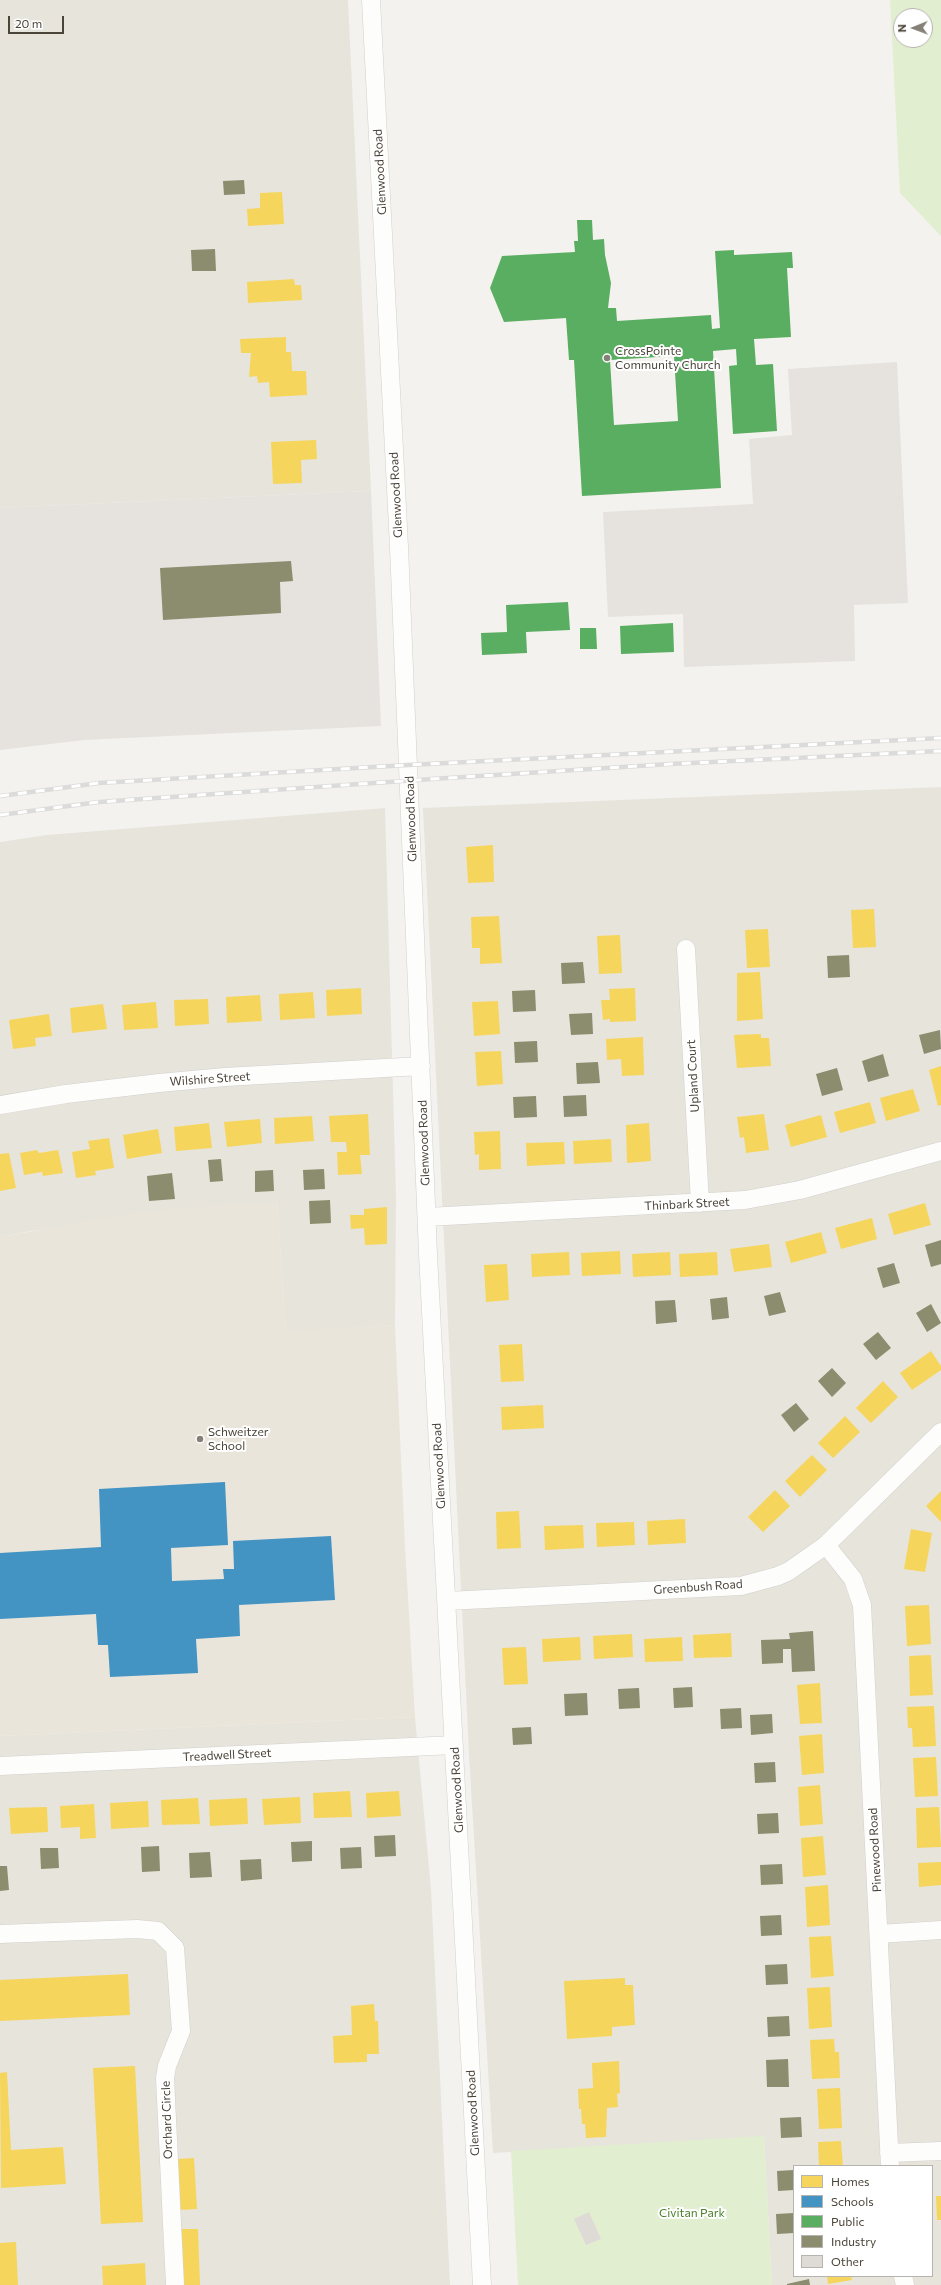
<!DOCTYPE html>
<style>
body{margin:0}
#map{position:relative;width:941px;height:2285px;overflow:hidden;background:#f4f2ee;font-family:Commissioner,sans-serif}
canvas{display:block}
.legend{position:absolute;left:793px;top:2165px;width:140px;height:112px;box-sizing:border-box;background:#fff;border:1px solid #b7b4b0;margin:0;padding:5px 7px;list-style:none;font-size:12px;color:#4b4439}
.legend li{display:flex;align-items:center;gap:8px;height:20px}
.legend b{width:20px;border:1px solid #b7b4b0}
.north{position:absolute;left:893px;top:8px;width:40px;height:40px;box-sizing:border-box;background:#fff;border:1px solid #b7b4b0;border-radius:50%;rotate:269deg;font-size:11px;font-weight:700;line-height:16px;text-align:center;color:#4b4439}
.north::after{content:'';display:block;margin:auto;width:14px;height:18px;background:#868178;clip-path:polygon(50% 0,100% 100%,50% 72%,0 100%)}
.scale{position:absolute;left:8px;top:16px;width:56px;height:18px;box-sizing:border-box;border:2px solid #4b4439;border-top:0;padding-left:5px;font-size:12px;line-height:14px;white-space:nowrap;color:#4b4439;-webkit-text-stroke:3px #fff;paint-order:stroke}
</style>
<div id="map">
<canvas width="941" height="2285"></canvas>
<ul class="legend">
<li><b style="height:11px;background:#f6d55c"></b>Homes</li>
<li><b style="height:11px;background:#4393c3"></b>Schools</li>
<li><b style="height:11px;background:#5aae61"></b>Public</li>
<li><b style="height:11px;background:#8c8c6e"></b>Industry</li>
<li><b style="height:11px;background:#dedbd6"></b>Other</li>
</ul>
<div class="north">N</div>
<div class="scale">20 m</div>
</div>
<script>
const ctx = document.querySelector('canvas').getContext('2d');
ctx.lineJoin = 'round';
function fill(path, color) {
  ctx.fillStyle = color;
  ctx.fill(path, 'evenodd');
}
function poly(rows) {
  const path = new Path2D();
  for (const r of rows) {
    path.moveTo(r[0], r[1]);
    for (let i = 2; i < r.length; i += 2) path.lineTo(r[i], r[i + 1]);
  }
  return path;
}
function strokePath(path, color, width, dash) {
  ctx.strokeStyle = color;
  ctx.lineWidth = width;
  ctx.lineCap = dash ? 'butt' : 'round';
  ctx.setLineDash(dash || []);
  ctx.stroke(path);
}
function drawText(font, color, halo, rows, align = 'center') {
  ctx.font = font + ' Commissioner,sans-serif';
  ctx.lineWidth = 4;
  ctx.setLineDash([]);
  ctx.textBaseline = 'middle';
  ctx.strokeStyle = halo;
  ctx.fillStyle = color;
  for (const [text, x, y, turn = 0] of rows) {
    ctx.save();
    ctx.translate(x, y);
    ctx.rotate((+turn || 0) * Math.PI / 180);
    ctx.textAlign = isNaN(turn) ? turn : align;
    if (halo) ctx.strokeText(text, 0, 0);
    ctx.fillText(text, 0, 0);
    ctx.restore();
  }
}
fill(poly([
 [0,0,348,0,371,491,0,508],
 [941,787,941,2285,772,2285,764,2137,493,2153,469,1754,423,808],
 [794,2166,932,2166,932,2276,794,2276],
 [385,808,396,1197,395,1325,286,1332,277,1202,31,1231,0,1237,0,842,47,835],
 [415,1717,431,1889,450,2285,0,2285,0,1736]
]), '#e7e4dc');
fill(poly([
 [371,491,381,726,84,740,0,750,0,508]
]), '#e6e2de');
fill(poly([
 [277,1202,286,1331,395,1325,405,1546,415,1717,0,1736,0,1237,129,1214,178,1208]
]), '#eae5da');
fill(poly([
 [890,0,941,0,941,236,900,193],
 [901,16,925,16,925,40,901,40],
 [764,2136,772,2285,518,2285,511,2151]
]), '#e1eecf');
fill(poly([
 [897,362,908,603,854,605,855,661,684,667,683,614,608,617,603,512,753,504,749,439,792,435,788,369]
]), '#e6e3df');
fill(poly([
 [282,192,284,224,248,226,247,209,260,208,260,193],
 [294,279,295,285,301,285,302,300,248,303,247,282],
 [286,337,286,352,291,352,292,371,306,371,307,395,270,397,269,382,258,383,257,376,249,377,251,353,241,353,240,339],
 [316,440,317,459,301,460,302,483,273,484,271,442],
 [493,845,494,882,468,883,466,847],
 [874,909,876,947,853,948,851,910],
 [499,916,502,963,480,964,480,948,472,948,471,917],
 [768,929,770,967,747,968,745,930],
 [620,935,622,973,599,974,597,936],
 [760,972,763,1019,737,1021,737,973],
 [361,988,362,1014,327,1016,326,990],
 [635,988,636,1021,610,1022,610,1019,603,1020,601,1000,610,1000,609,989],
 [313,992,315,1018,280,1020,279,994],
 [260,995,262,1021,227,1023,226,997],
 [208,999,209,1024,175,1026,174,1000],
 [498,1001,500,1034,474,1036,472,1002],
 [156,1002,158,1028,124,1030,122,1005],
 [103,1004,107,1029,72,1033,70,1008],
 [49,1014,52,1036,35,1038,36,1046,13,1049,9,1020],
 [761,1034,761,1038,769,1038,771,1066,737,1068,734,1035],
 [643,1037,644,1075,622,1076,621,1059,607,1060,606,1039],
 [501,1051,503,1084,477,1086,475,1052],
 [941,1066,941,1105,938,1106,929,1070],
 [913,1089,920,1111,886,1121,880,1098],
 [870,1102,876,1123,840,1133,834,1112],
 [368,1114,370,1155,360,1155,362,1174,338,1175,337,1152,347,1152,346,1142,331,1142,329,1116],
 [764,1114,769,1150,746,1153,744,1137,740,1138,737,1117],
 [821,1115,827,1137,791,1147,785,1125],
 [312,1116,314,1141,275,1144,274,1118],
 [260,1119,262,1143,227,1147,224,1122],
 [209,1123,212,1148,176,1151,174,1127],
 [649,1123,651,1161,627,1163,626,1125],
 [158,1129,162,1153,127,1159,123,1135],
 [500,1131,501,1169,479,1170,479,1154,475,1155,474,1132],
 [109,1138,114,1168,95,1171,96,1175,76,1178,72,1152,90,1149,88,1141],
 [611,1139,612,1162,574,1164,573,1141],
 [564,1142,565,1164,527,1166,526,1143],
 [37,1150,39,1153,58,1150,63,1173,43,1176,42,1172,24,1175,20,1153],
 [9,1153,16,1188,0,1191,0,1154],
 [925,1203,931,1225,894,1235,888,1214],
 [387,1207,387,1244,365,1245,364,1228,351,1229,350,1215,364,1215,364,1209],
 [872,1218,877,1239,841,1249,835,1228],
 [821,1232,827,1253,791,1263,785,1242],
 [769,1244,772,1267,734,1272,730,1249],
 [620,1251,621,1274,582,1276,581,1253],
 [569,1252,570,1275,532,1277,531,1254],
 [670,1252,671,1275,633,1277,632,1254],
 [717,1252,718,1275,680,1277,679,1254],
 [507,1264,509,1300,486,1302,484,1265],
 [522,1344,524,1381,501,1382,499,1345],
 [931,1351,941,1366,941,1370,912,1390,900,1373],
 [883,1381,898,1397,871,1423,856,1408],
 [543,1405,544,1428,502,1430,501,1407],
 [845,1416,860,1432,833,1458,818,1443],
 [812,1455,827,1470,800,1497,785,1481],
 [775,1490,790,1506,763,1532,748,1517],
 [941,1491,941,1522,926,1506],
 [519,1511,521,1548,497,1549,496,1512],
 [685,1519,686,1543,648,1545,647,1521],
 [634,1522,635,1545,597,1547,596,1523],
 [583,1525,584,1548,545,1550,544,1526],
 [911,1529,932,1533,925,1572,904,1569],
 [929,1605,931,1644,907,1646,905,1606],
 [731,1633,732,1657,694,1658,693,1635],
 [632,1634,633,1657,594,1659,593,1636],
 [580,1637,581,1660,543,1662,542,1639],
 [682,1637,683,1661,645,1662,644,1639],
 [526,1647,528,1684,504,1685,502,1648],
 [931,1655,933,1695,910,1696,909,1656],
 [820,1683,822,1723,800,1724,797,1685],
 [934,1706,936,1746,913,1747,912,1728,908,1728,907,1707],
 [822,1734,824,1773,802,1775,799,1736],
 [936,1757,938,1796,915,1797,913,1758],
 [820,1785,823,1824,800,1826,798,1787],
 [350,1791,352,1817,314,1818,313,1793],
 [399,1791,401,1816,367,1818,366,1793],
 [300,1797,301,1823,264,1825,262,1799],
 [198,1798,200,1824,162,1825,161,1800],
 [247,1798,248,1824,210,1826,209,1800],
 [148,1801,149,1827,111,1829,110,1803],
 [94,1804,96,1838,80,1839,80,1827,61,1828,60,1806],
 [47,1807,48,1832,11,1834,9,1808],
 [939,1807,941,1847,917,1848,916,1808],
 [823,1836,826,1875,803,1877,801,1838],
 [941,1862,941,1885,919,1887,918,1863],
 [828,1885,830,1925,807,1927,805,1887],
 [831,1936,834,1976,811,1978,809,1937],
 [128,1974,130,2015,0,2021,0,1980],
 [625,1978,625,1985,633,1985,635,2025,612,2027,612,2036,567,2039,564,1981],
 [830,1987,832,2027,809,2029,807,1988],
 [374,2004,375,2021,378,2021,379,2054,367,2054,367,2062,334,2063,333,2036,352,2035,351,2006],
 [834,2039,835,2052,839,2052,840,2078,812,2079,810,2040],
 [619,2061,620,2093,617,2094,618,2107,607,2108,606,2137,586,2138,585,2124,582,2124,581,2109,579,2109,578,2089,593,2088,592,2063],
 [135,2066,143,2222,101,2224,93,2068],
 [7,2072,11,2150,63,2147,66,2184,1,2188,0,2073],
 [840,2088,842,2128,819,2129,817,2089],
 [841,2141,843,2166,819,2166,818,2142],
 [194,2158,197,2209,180,2210,177,2159],
 [936,2196,941,2196,941,2220,937,2220],
 [181,2229,198,2229,200,2285,184,2285],
 [16,2242,18,2285,0,2285,0,2243],
 [145,2263,146,2285,103,2285,102,2266],
 [827,2276,851,2276,852,2280,828,2284]
]), '#f6d55c');
fill(poly([
 [225,1482,228,1545,171,1548,172,1581,224,1579,223,1569,234,1569,233,1541,331,1536,335,1600,239,1605,240,1636,196,1639,198,1673,110,1677,108,1645,98,1645,96,1614,0,1619,0,1553,101,1547,99,1489]
]), '#4393c3');
fill(poly([
 [577,220,592,220,593,240,604,239,605,255,611,283,608,308,616,308,617,321,711,315,712,329,720,328,715,251,734,250,734,255,792,252,793,268,787,268,791,337,754,339,756,365,773,364,777,431,733,434,729,366,737,365,736,349,713,351,721,488,582,496,574,360,569,360,566,318,504,322,490,288,502,256,575,252,574,241,578,241],
 [674,356,678,421,614,425,610,360],
 [568,602,570,630,526,632,527,653,482,655,481,633,507,632,506,605],
 [673,623,674,652,621,654,620,626],
 [580,628,596,628,597,649,580,649]
]), '#5aae61');
fill(poly([
 [244,180,245,194,224,195,223,181],
 [215,249,216,271,192,271,191,250],
 [291,561,293,581,280,582,281,613,163,620,160,568],
 [849,955,850,977,828,978,827,956],
 [583,962,585,983,562,984,561,963],
 [535,990,536,1011,513,1012,512,991],
 [592,1013,593,1034,571,1035,569,1014],
 [940,1030,941,1049,924,1054,919,1035],
 [537,1041,538,1062,515,1063,514,1042],
 [883,1054,889,1076,868,1082,862,1061],
 [598,1062,600,1083,577,1084,576,1063],
 [837,1068,843,1090,822,1096,816,1074],
 [586,1095,587,1116,564,1117,563,1096],
 [536,1096,537,1117,514,1118,513,1097],
 [221,1159,223,1181,210,1182,208,1160],
 [324,1169,325,1189,304,1190,303,1170],
 [273,1170,274,1191,255,1192,255,1171],
 [172,1173,175,1199,149,1201,147,1176],
 [330,1200,331,1223,310,1224,309,1201],
 [941,1240,941,1264,931,1267,925,1245],
 [894,1263,900,1283,883,1288,877,1268],
 [780,1292,786,1312,769,1316,764,1296],
 [727,1297,729,1318,712,1320,710,1299],
 [675,1300,677,1322,656,1324,655,1301],
 [931,1304,941,1323,927,1332,916,1313],
 [878,1332,891,1348,876,1360,863,1344],
 [832,1368,846,1383,832,1397,818,1381],
 [796,1403,809,1419,794,1432,781,1415],
 [813,1631,815,1671,792,1672,791,1649,783,1649,783,1663,762,1664,761,1640,790,1639,789,1633],
 [692,1687,693,1707,674,1708,673,1688],
 [639,1688,640,1708,619,1709,618,1689],
 [587,1693,588,1715,565,1716,564,1694],
 [741,1708,742,1728,721,1729,720,1709],
 [772,1714,773,1733,751,1735,750,1715],
 [531,1727,532,1744,513,1745,512,1728],
 [775,1762,776,1782,755,1783,754,1763],
 [778,1813,779,1833,758,1834,757,1814],
 [395,1835,396,1856,375,1857,374,1836],
 [312,1841,312,1861,292,1862,291,1842],
 [159,1846,160,1871,142,1872,141,1847],
 [361,1847,362,1868,341,1869,340,1848],
 [40,1848,58,1848,59,1868,41,1869],
 [210,1852,212,1877,190,1878,189,1853],
 [261,1859,262,1879,241,1881,240,1860],
 [782,1864,783,1884,761,1885,760,1865],
 [0,1866,7,1866,9,1890,0,1891],
 [781,1915,782,1935,761,1936,760,1916],
 [787,1964,788,1984,766,1985,765,1965],
 [789,2016,790,2036,768,2037,767,2017],
 [788,2059,789,2087,767,2087,766,2060],
 [801,2117,802,2137,781,2138,780,2118],
 [794,2170,794,2190,778,2191,777,2171],
 [794,2213,794,2233,777,2234,776,2214],
 [809,2279,810,2285,787,2285,787,2284]
]), '#8c8c6e');
fill(poly([
 [589,2212,601,2239,586,2245,574,2219]
]), '#dedbd6');
const minor = poly([
 [371,0,399,547,428,1254,482,2285],
 [686,949,700,1203],
 [0,1105,66,1094,159,1083,225,1077,421,1066],
 [427,1217,745,1200,800,1190,941,1151],
 [826,1545,853,1579,862,1605,890,2166],
 [447,1601,741,1586,778,1576,789,1571,826,1545,941,1432],
 [0,1766,454,1745],
 [0,1934,137,1929,158,1931,175,1948,181,2031,167,2066,165,2078,175,2285],
 [879,1934,941,1930],
 [889,2153,941,2151],
 [903,2276,905,2285]
]);
strokePath(minor, '#d2d0cb', 19);
strokePath(minor, '#fdfdfc', 18);
const rail = poly([
 [0,796,99,783,408,765,941,738],
 [0,815,99,802,432,779,670,764,941,751]
]);
strokePath(rail, '#dbdbda', 4.5);
strokePath(rail, '#fff', 3, [9]);
for (const [x, y, r, color] of [
 [607,358,4,"#868178"],
 [200,1439,4,"#868178"]
]) {
  const dot = new Path2D();
  dot.arc(x, y, r, 0, 2 * Math.PI);
  ctx.fillStyle = color;
  ctx.fill(dot);
  strokePath(dot, '#fff', 1.5);
}
drawText('12px', '#4b4439', '#fff', [
 ["Glenwood Road",380,172,-93],
 ["Glenwood Road",396,495,-93],
 ["Glenwood Road",411,819,-92],
 ["Upland Court",693,1076,-93],
 ["Wilshire Street",210,1079,-4],
 ["Glenwood Road",424,1143,-92],
 ["Thinbark Street",687,1204,-3],
 ["Glenwood Road",439,1466,-93],
 ["Greenbush Road",698,1587,-4],
 ["Treadwell Street",227,1755,-3],
 ["Glenwood Road",457,1790,-93],
 ["Pinewood Road",875,1850,-93],
 ["Glenwood Road",473,2113,-93],
 ["Orchard Circle",167,2120,-92]
]);
drawText('12px', '#4b4439', '#fff', [
 ["CrossPointe",615,351],
 ["Community Church",615,365],
 ["Schweitzer",208,1432],
 ["School",208,1446]
], 'left');
drawText('12px', '#4a7f2a', '#fff', [
 ["Civitan Park",692,2213]
]);
</script>
